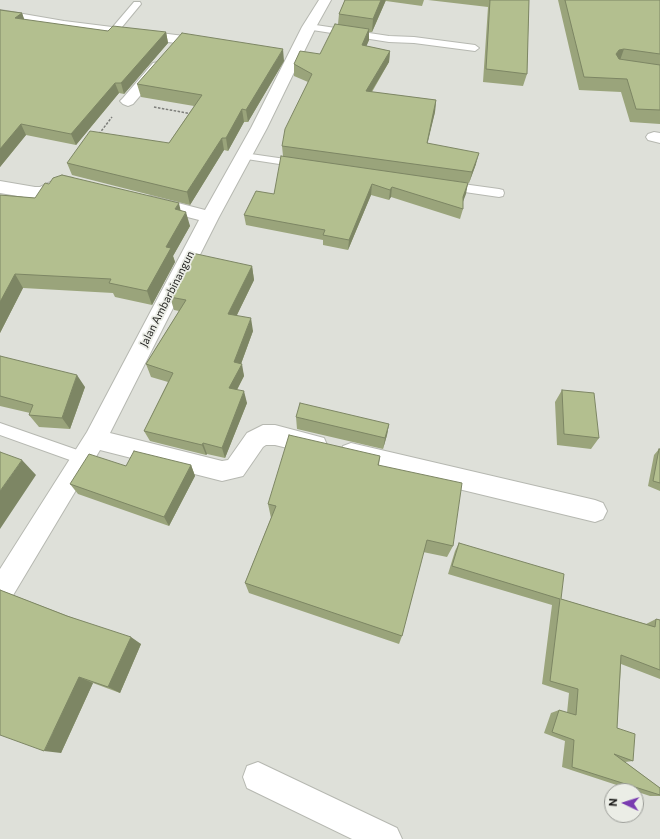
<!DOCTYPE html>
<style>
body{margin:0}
#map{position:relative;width:660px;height:839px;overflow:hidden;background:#dee0d9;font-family:Commissioner,sans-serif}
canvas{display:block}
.north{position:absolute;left:604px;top:783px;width:40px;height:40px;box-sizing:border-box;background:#ebede6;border:1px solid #999b96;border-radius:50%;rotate:274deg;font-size:11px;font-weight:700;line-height:16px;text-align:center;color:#1f1f1d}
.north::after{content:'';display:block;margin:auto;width:14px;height:18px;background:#793bb0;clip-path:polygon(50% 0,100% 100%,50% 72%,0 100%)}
</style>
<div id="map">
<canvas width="660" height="839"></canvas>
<div class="north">N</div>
</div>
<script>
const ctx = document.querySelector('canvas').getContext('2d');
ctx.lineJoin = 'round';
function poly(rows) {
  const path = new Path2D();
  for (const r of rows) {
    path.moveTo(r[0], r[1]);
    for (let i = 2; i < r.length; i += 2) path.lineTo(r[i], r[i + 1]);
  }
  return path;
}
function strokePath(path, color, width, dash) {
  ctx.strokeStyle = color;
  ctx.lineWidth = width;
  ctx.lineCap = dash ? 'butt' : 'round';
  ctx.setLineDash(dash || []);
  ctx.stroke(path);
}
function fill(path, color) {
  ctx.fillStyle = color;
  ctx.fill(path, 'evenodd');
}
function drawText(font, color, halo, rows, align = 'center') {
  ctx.font = font + ' Commissioner,sans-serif';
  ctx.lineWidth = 3.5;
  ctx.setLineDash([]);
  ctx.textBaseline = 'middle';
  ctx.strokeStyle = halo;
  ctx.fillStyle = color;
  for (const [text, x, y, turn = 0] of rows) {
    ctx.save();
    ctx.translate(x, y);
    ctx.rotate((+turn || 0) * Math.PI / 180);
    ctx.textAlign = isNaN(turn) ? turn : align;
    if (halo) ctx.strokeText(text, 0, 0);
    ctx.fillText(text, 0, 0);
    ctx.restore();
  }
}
const lane = poly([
 [134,2,140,2,141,4,117,33,111,33,110,31,111,29,134,2],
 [309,24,389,36,414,37,475,45,479,48,475,51,414,43,389,42,306,29,305,27,306,25,309,24],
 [244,153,299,161,304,164,299,167,240,158,239,156,240,154,244,153],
 [448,182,499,189,503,190,504,193,503,196,499,197,444,189,443,186,444,183,448,182],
 [0,423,86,453,88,458,86,463,81,464,0,435,0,423]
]);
const street = poly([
 [319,0,331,0,316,27,267,128,219,217,110,433,222,461,228,460,247,433,263,425,275,425,324,438,327,445,324,452,316,455,275,445,266,445,263,447,243,476,222,481,100,450,9,602,0,606,0,569,87,432,199,220,145,206,142,202,145,198,151,196,205,210,251,128,302,27,319,0],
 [0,10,64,21,208,39,213,40,215,43,213,46,208,47,64,29,0,18,0,10],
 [158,62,163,63,165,66,163,69,133,104,128,106,123,104,120,101,123,98,153,63,158,62],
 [654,132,660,133,660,143,648,140,646,137,648,134,654,132],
 [63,176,73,178,75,182,73,186,44,198,35,199,0,193,0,181,35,187,40,187,63,176],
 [351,443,595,500,603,503,607,511,603,519,595,522,351,463,343,460,340,453,343,446,351,443],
 [258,762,397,828,402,839,352,839,247,788,243,777,247,766,258,762]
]);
strokePath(lane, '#b6b8b1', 2);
strokePath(street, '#b6b8b1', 2);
strokePath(poly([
 [154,107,192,114],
 [99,134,112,117]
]), '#7c7d79', 1.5, [2.5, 1.5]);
fill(lane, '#fff');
fill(street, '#fff');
fill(poly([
 [345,0,386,0,372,32,369,32,369,40,366,46,390,51,389,62,372,92,436,100,435,112,427,143,476,164,469,183,437,179,468,183,463,201,463,209,460,219,391,197,389,200,371,195,348,250,323,245,323,240,246,225,244,215,274,194,283,156,282,146,308,82,294,76,294,64,320,54,338,24,339,14],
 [386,0,424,0,422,6,386,1],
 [428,0,529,0,527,74,523,86,483,82,488,7],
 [558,0,660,0,660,124,630,122,621,92,579,90],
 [0,10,22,13,24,20,108,31,166,32,168,43,124,94,119,93,76,145,26,135,0,167],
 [284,61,248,122,244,122,228,151,224,150,190,205,72,175,67,163,169,143,194,106,141,97,137,84],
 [0,195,181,210,190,226,173,256,175,262,152,305,115,297,113,293,23,288,0,333],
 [252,266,254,280,237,315,253,331,241,364,244,376,237,390,247,403,225,458,207,454,206,455,150,441,144,431,168,382,151,377,146,364,179,311,174,310,170,297],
 [0,356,85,387,70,429,39,427,29,415,30,413,0,406],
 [562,390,599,438,591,449,557,445,555,402],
 [296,417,389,424,387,435,383,449,297,429],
 [659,449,660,449,660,491,648,486,654,455],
 [380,456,379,465,453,546,447,557,423,552,402,636,399,644,249,593,245,583,271,518,268,504],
 [191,465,195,476,169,526,78,494,70,484],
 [459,543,561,599,646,624,656,619,660,620,660,679,621,664,617,728,633,761,625,762,660,788,660,796,650,796,562,767,565,741,544,733,551,713,559,710,567,713,569,693,542,684,552,605,448,574,455,551],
 [0,590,141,644,120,693,93,683,61,753]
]), '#9aa47b');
fill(poly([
 [381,0,386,0,372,32,373,19],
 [22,13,26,24,15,18],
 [369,29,369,40,362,57,362,45],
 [166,32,168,43,124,94,121,83],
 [283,49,284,61,248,122,246,110],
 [624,49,619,63,616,54,619,50],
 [390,51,389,62,365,102,366,91],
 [115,83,119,93,76,145,71,134],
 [436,100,435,112,425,154,427,143],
 [242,109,244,122,228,151,226,138],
 [21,124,26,135,0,167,0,149],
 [222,138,224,150,190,205,187,192],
 [479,153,476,164,469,183,472,172],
 [468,183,466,194,461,207,463,197],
 [372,184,371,195,348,250,349,240],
 [392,187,391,197,389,200,390,190],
 [179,203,182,217,175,209],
 [186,212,190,226,173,256,175,262,152,305,147,291,166,247],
 [252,266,254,280,231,327,228,314],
 [15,274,23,288,0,333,0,302],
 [251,318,253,331,238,372,242,364,244,376,232,399,229,388,234,362],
 [77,375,85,387,70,429,62,418],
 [244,391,247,403,225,458,222,448],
 [389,424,387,435,383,449,385,438],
 [203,443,207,454,206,455,202,445],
 [22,460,36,475,0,529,0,491],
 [191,465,195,476,169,526,164,517],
 [131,637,141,644,120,693,108,687],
 [79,677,93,683,61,753,44,751]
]), '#7d8664');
const building = poly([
 [345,0,381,0,373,19,339,14,345,0],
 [490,0,529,0,527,74,486,69,490,0],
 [565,0,660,0,660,54,624,49,619,50,616,54,619,59,660,65,660,110,636,109,627,79,584,77,565,0],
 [0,10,22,13,15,18,108,31,113,26,166,32,121,83,115,83,71,134,21,124,0,149,0,10],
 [335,24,369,29,362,45,390,51,366,91,436,100,427,143,479,153,472,172,282,146,285,129,312,74,294,64,300,51,320,54,335,24],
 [182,33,283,49,246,110,242,109,226,138,222,138,187,192,67,163,90,131,169,143,202,95,137,84,182,33],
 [281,156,468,183,463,197,463,209,392,187,390,190,372,184,349,240,323,235,325,230,244,215,256,191,274,194,281,156],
 [62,175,179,203,175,209,186,212,166,247,171,248,147,291,109,283,111,279,15,274,0,302,0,195,35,198,45,183,49,184,53,178,62,175],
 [192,253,252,266,228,314,251,318,234,362,242,364,229,388,244,391,222,448,203,443,202,445,144,431,173,373,146,364,186,300,170,297,192,253],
 [0,356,77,375,62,418,29,415,33,405,0,396,0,356],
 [562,390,594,393,599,438,564,434,562,390],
 [300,403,389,424,385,438,296,417,300,403],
 [289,435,380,456,378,465,462,483,453,546,427,540,402,636,245,583,276,506,268,504,289,435],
 [659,449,660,449,660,483,653,481,659,449],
 [134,451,191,465,164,517,70,484,89,454,126,466,134,451],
 [0,452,22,460,0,491,0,452],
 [459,543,564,574,561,599,655,627,656,619,660,620,660,670,621,655,617,728,635,734,633,761,614,754,660,788,660,795,572,767,574,740,552,732,559,710,576,715,578,689,550,681,560,599,452,566,459,543],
 [0,590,67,616,131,637,108,687,79,677,44,751,0,735,0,590]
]);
fill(building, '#b3bf8f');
strokePath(building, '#7d8664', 1);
drawText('11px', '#1f1f1d', '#ebede6', [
 ["Jalan Ambarbinangun",167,299,-63]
]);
</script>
